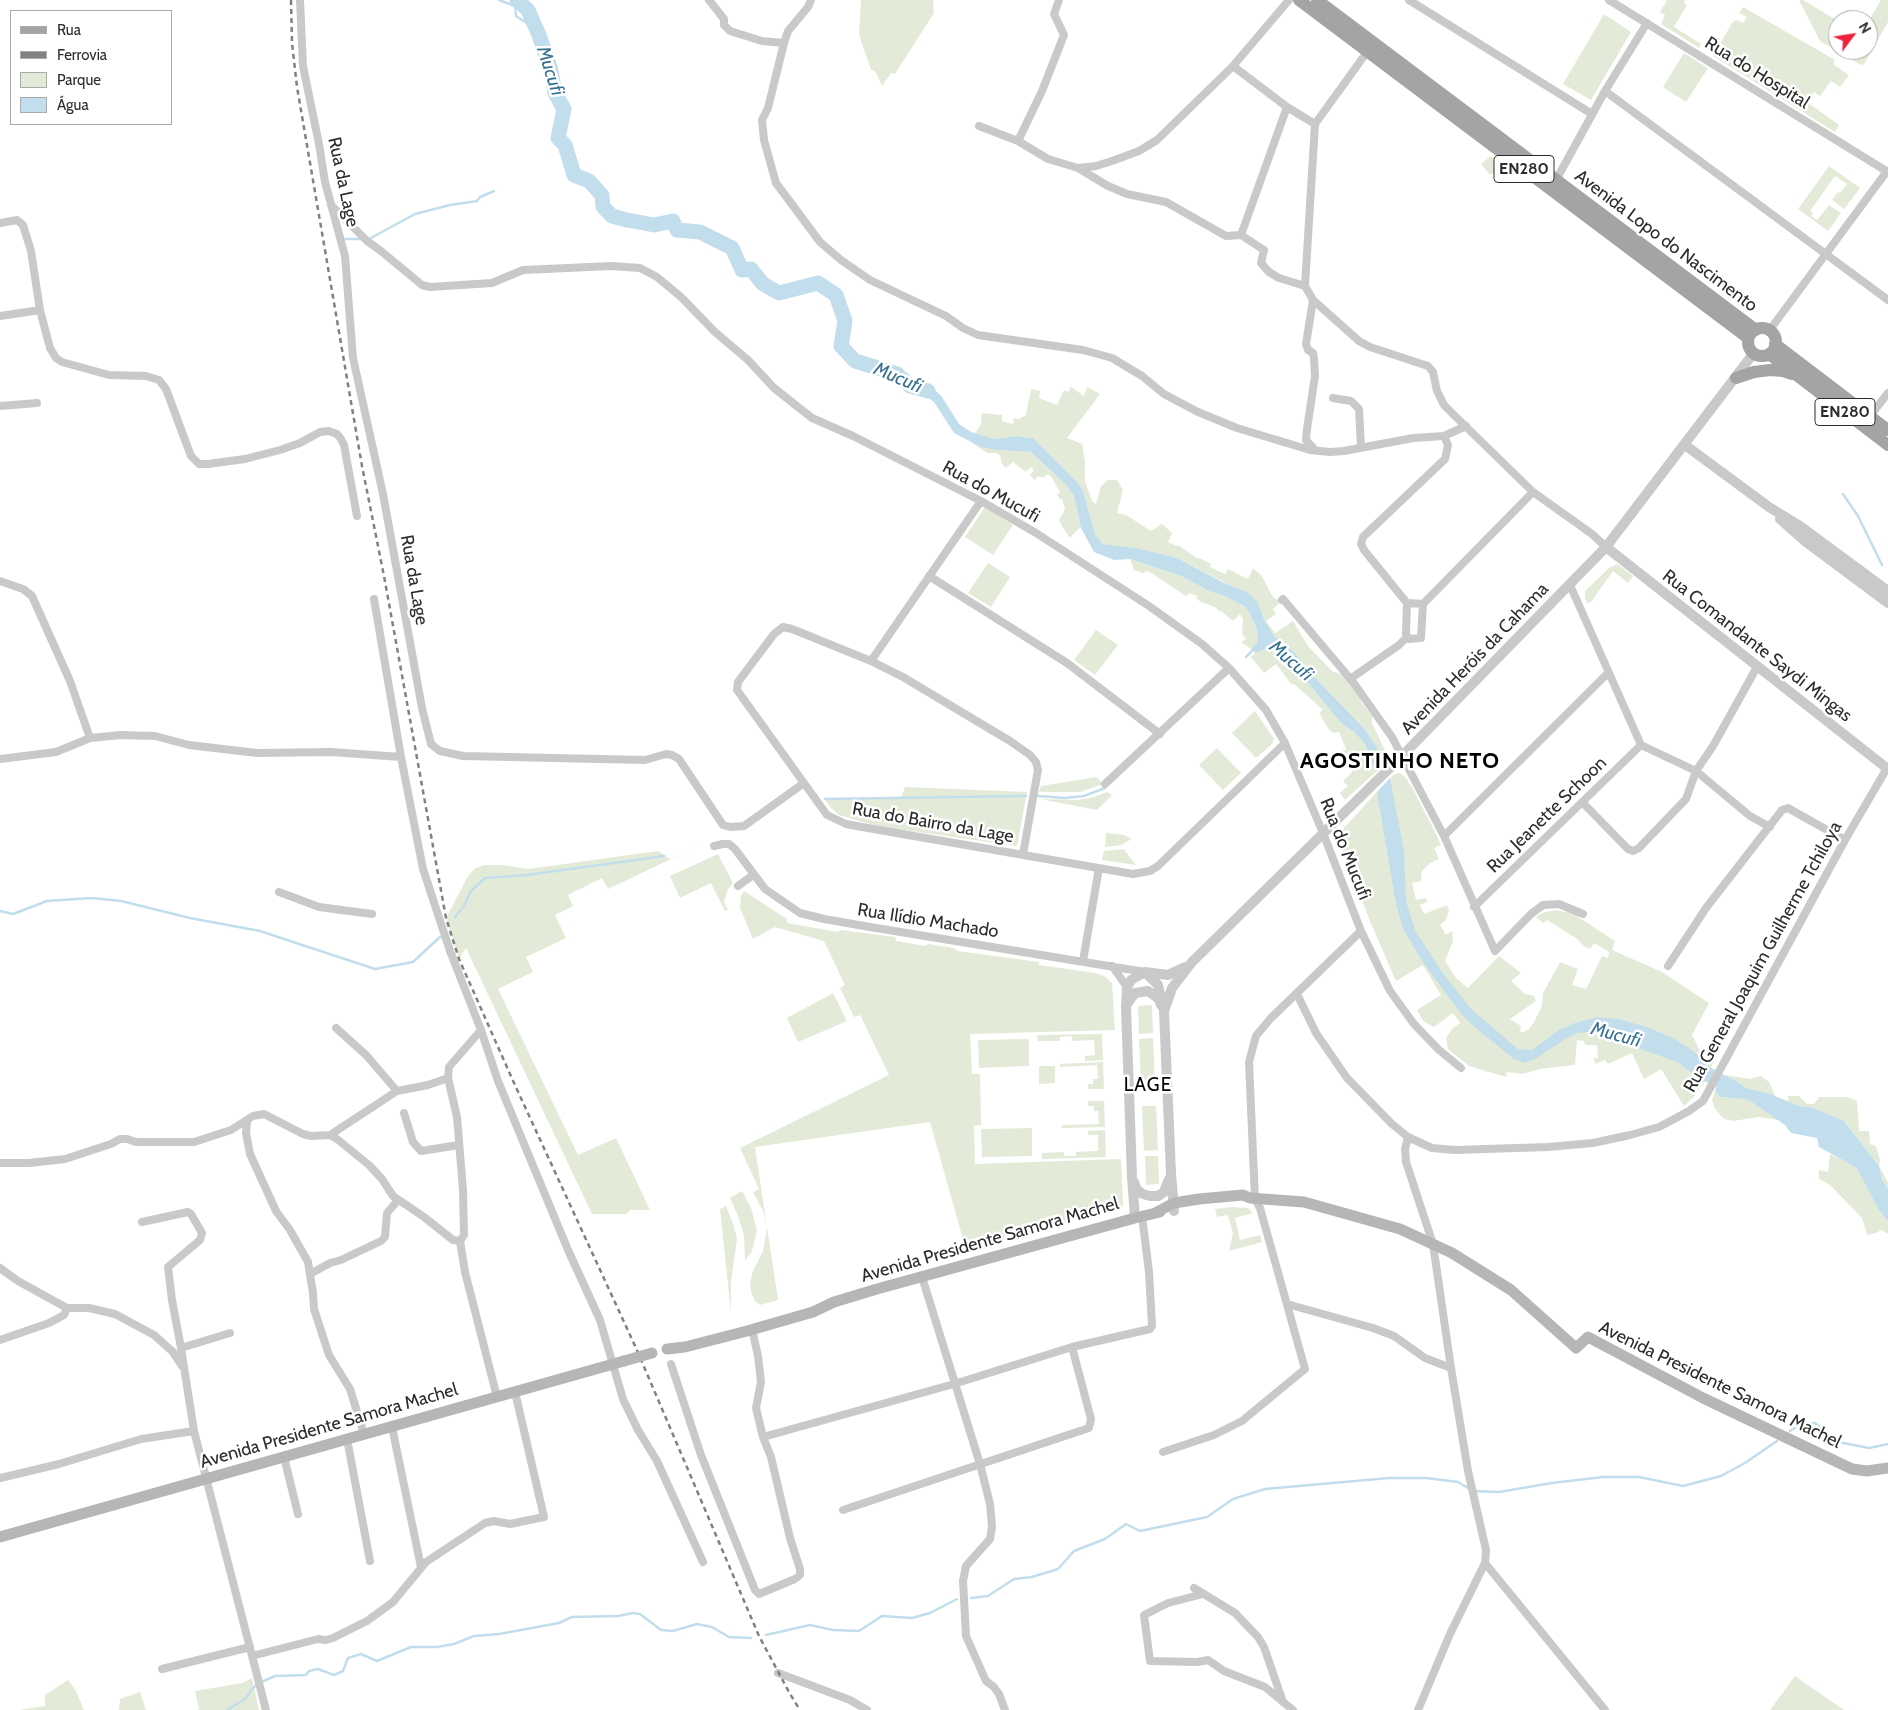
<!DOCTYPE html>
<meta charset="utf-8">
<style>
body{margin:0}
#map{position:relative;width:1888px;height:1710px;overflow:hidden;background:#fff;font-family:Cabin,sans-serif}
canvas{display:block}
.legend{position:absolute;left:10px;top:10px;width:162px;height:115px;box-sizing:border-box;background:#fff;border:1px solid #ababab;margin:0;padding:6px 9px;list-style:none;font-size:15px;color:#2c2c2c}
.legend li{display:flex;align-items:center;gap:10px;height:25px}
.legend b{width:25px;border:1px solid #ababab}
.north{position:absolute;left:1828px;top:10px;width:50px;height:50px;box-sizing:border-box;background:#fff;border:1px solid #ababab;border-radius:50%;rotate:59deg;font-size:14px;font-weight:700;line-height:20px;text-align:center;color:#2c2c2c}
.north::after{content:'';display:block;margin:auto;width:18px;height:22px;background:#ed233d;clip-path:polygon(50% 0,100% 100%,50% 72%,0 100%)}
</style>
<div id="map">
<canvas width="1888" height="1710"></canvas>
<ul class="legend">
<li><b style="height:6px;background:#a4a4a4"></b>Rua</li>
<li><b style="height:6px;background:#818181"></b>Ferrovia</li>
<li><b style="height:14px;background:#e3ebd8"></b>Parque</li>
<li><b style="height:14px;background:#c2deec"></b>Água</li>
</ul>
<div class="north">N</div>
</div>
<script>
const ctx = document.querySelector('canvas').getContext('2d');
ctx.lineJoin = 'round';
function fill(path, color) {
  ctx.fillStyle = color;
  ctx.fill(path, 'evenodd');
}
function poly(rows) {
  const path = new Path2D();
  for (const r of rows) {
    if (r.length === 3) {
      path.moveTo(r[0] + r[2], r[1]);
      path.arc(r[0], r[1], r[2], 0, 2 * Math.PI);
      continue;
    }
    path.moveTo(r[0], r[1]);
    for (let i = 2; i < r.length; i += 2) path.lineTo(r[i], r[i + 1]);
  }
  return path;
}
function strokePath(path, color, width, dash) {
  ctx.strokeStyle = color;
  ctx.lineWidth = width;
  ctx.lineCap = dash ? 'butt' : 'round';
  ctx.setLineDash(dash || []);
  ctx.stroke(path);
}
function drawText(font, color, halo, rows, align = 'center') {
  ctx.font = font + ' Cabin,sans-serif';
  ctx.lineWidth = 5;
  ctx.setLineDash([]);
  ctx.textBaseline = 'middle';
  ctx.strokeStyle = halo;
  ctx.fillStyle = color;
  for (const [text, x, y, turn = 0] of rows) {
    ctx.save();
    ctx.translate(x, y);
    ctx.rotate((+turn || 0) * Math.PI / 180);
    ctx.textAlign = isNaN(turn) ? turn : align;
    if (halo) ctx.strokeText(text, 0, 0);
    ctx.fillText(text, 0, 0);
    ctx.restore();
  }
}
fill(poly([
 [861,0,933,0,934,13,895,74,891,73,882,86,875,71,871,70,859,35],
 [1667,0,1685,0,1684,3,1687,5,1674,27,1701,44,1699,48,1661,24,1665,15,1660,12],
 [1799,0,1803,0,1838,21,1838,50,1868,50,1868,22,1881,0,1888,0,1888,22,1864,64,1861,65,1820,41],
 [1743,7,1835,60,1833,64,1849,75,1840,87,1831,81,1820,96,1814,92,1807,102,1839,125,1835,132,1713,56,1732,23,1736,20,1743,23,1747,17,1739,13],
 [1604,14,1631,32,1591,100,1563,84],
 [1684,53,1708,68,1686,102,1663,87],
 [1491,156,1499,162,1505,170,1504,173,1499,180,1493,173,1490,175,1481,164],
 [1829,166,1860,188,1844,209,1832,200,1838,192,1840,193,1847,184,1835,176,1810,211,1813,214,1811,216,1817,220,1829,205,1841,213,1828,231,1798,209],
 [1071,387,1084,396,1087,387,1100,394,1067,438,1082,444,1085,461,1085,481,1092,501,1096,504,1101,486,1108,480,1117,480,1123,490,1117,513,1126,515,1151,531,1162,524,1172,533,1168,542,1177,546,1178,545,1198,559,1199,558,1211,564,1210,567,1225,574,1228,569,1248,579,1253,568,1262,576,1271,594,1275,599,1282,601,1273,609,1276,614,1266,621,1275,633,1293,621,1308,646,1332,671,1343,675,1359,695,1361,702,1372,716,1372,723,1387,755,1385,760,1364,728,1320,683,1293,651,1275,637,1266,623,1262,613,1235,588,1177,558,1103,544,1095,534,1083,492,1078,483,1033,438,1016,436,995,439,975,433,981,424,982,413,1002,415,1002,421,1013,424,1014,418,1019,419,1026,415,1031,389,1040,391,1039,398,1057,405,1064,390,1068,392],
 [970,441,981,446,996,450,1031,452,1067,486,1074,496,1081,528,1078,529,1070,538,1063,528,1059,520,1065,509,1062,499,1060,499,1057,495,1060,492,1052,478,1048,474,1042,478,1039,476,1034,480,1030,475,1034,470,1031,467,1026,472,1013,462,1006,468,1002,464,1000,455,996,453,987,453],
 [985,507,1013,525,993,555,965,537],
 [1130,559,1181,576,1211,592,1222,595,1246,607,1256,626,1258,637,1257,643,1251,649,1241,642,1246,639,1242,634,1243,619,1240,614,1233,621,1221,611,1220,612,1215,607,1201,602,1197,599,1197,596,1189,593,1186,596,1148,571,1143,573,1134,570],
 [988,563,1010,577,991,607,968,593],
 [1617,564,1633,576,1628,583,1613,571,1591,602,1587,603,1585,598,1585,591,1609,568],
 [1096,630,1118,645,1095,675,1074,660],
 [1268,648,1276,649,1292,663,1326,705,1341,723,1354,732,1365,744,1376,772,1345,800,1340,793,1348,786,1343,781,1352,772,1341,752,1346,749,1339,732,1334,733,1329,730,1319,713,1323,710,1294,684,1292,685,1276,664,1264,673,1251,657,1255,653],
 [1255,711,1274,739,1272,744,1256,758,1232,733],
 [1217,748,1241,773,1223,790,1199,765],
 [1400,773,1406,778,1413,789,1434,830,1441,845,1434,848,1439,859,1430,863,1422,871,1421,881,1412,883,1416,900,1426,898,1427,902,1420,905,1424,914,1447,905,1449,910,1446,920,1440,925,1446,935,1452,931,1453,941,1445,961,1455,977,1468,988,1499,956,1521,973,1511,981,1525,994,1534,996,1536,1001,1510,1019,1521,1026,1520,1032,1524,1032,1529,1029,1534,1022,1542,1006,1543,993,1560,962,1578,969,1572,985,1586,989,1602,956,1608,958,1609,952,1594,943,1590,949,1585,947,1576,938,1547,920,1543,923,1536,917,1542,913,1555,910,1572,913,1615,941,1612,950,1662,972,1709,1003,1692,1035,1699,1049,1714,1061,1704,1082,1694,1097,1684,1106,1661,1069,1644,1079,1632,1053,1608,1064,1605,1060,1595,1064,1594,1058,1598,1058,1597,1045,1585,1045,1584,1041,1577,1040,1575,1065,1540,1069,1522,1074,1507,1072,1506,1077,1469,1066,1448,1049,1446,1038,1452,1029,1460,1023,1453,1013,1434,1027,1423,1021,1417,1010,1441,995,1423,965,1396,981,1370,921,1338,839,1342,830,1377,792,1393,775],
 [1096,777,1103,784,1080,792,1039,792,1041,786],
 [905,787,1027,792,1017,846,883,827,859,821,839,815,829,806,825,799,901,798],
 [1107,792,1112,795,1097,810,1040,799,1077,800,1094,797],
 [1106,833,1124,835,1132,839,1121,845,1105,847],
 [711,840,608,889,602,878,568,895,573,906,555,915,566,938,526,957,533,972,498,989,578,1155,616,1138,650,1210,630,1210,627,1214,592,1214,466,948,459,959,446,918,467,878,474,869,484,865,504,865,528,869,658,851,670,859],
 [1124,849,1136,865,1102,860,1104,851],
 [718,854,733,883,728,889,724,902,728,910,725,911,711,883,680,898,670,876],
 [744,891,787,919,787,923,838,932,841,930,895,937,896,941,925,946,928,944,954,948,957,951,1039,962,1039,965,1095,973,1106,977,1112,983,1115,1030,970,1034,972,1074,980,1074,981,1125,974,1126,975,1164,1121,1159,1123,1207,966,1250,930,1122,755,1147,778,1300,760,1305,755,1301,751,1292,750,1283,753,1271,763,1251,767,1228,764,1213,753,1192,759,1189,740,1148,889,1075,860,1015,854,1017,840,988,845,985,824,941,775,927,753,939,740,908,741,896],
 [833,993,847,1021,798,1042,787,1018],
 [1152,1005,1153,1033,1139,1034,1138,1006],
 [1102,1034,1103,1060,1085,1061,1085,1056,1095,1055,1094,1040,1072,1041,1072,1036,1060,1037,1060,1041,1038,1041,1037,1035],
 [1153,1038,1155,1083,1141,1083,1139,1039],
 [1029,1039,1029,1066,979,1068,978,1040],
 [1103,1062,1104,1089,1088,1089,1088,1084,1093,1084,1093,1079,1098,1079,1097,1065,1060,1067,1060,1064],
 [1039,1066,1055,1066,1055,1083,1039,1084],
 [1725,1075,1750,1079,1761,1076,1769,1082,1776,1097,1741,1087,1736,1080,1723,1077],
 [1715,1090,1720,1097,1747,1099,1778,1120,1759,1117,1733,1121,1724,1119,1715,1109,1712,1101],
 [1788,1096,1799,1096,1807,1104,1814,1104,1819,1097,1847,1097,1857,1101,1859,1131,1869,1131,1870,1144,1876,1146,1880,1160,1879,1166,1888,1182,1888,1189,1882,1179,1879,1166,1844,1121,1814,1108,1799,1106,1788,1102],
 [1088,1101,1104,1101,1105,1127,1062,1128,1062,1125,1099,1124,1098,1111,1094,1111,1094,1106,1088,1106],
 [1142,1106,1156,1106,1158,1150,1144,1151],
 [1032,1128,1032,1156,982,1157,981,1129],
 [1105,1130,1106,1157,1042,1159,1042,1153,1064,1152,1064,1156,1076,1156,1076,1152,1098,1151,1098,1135,1088,1135,1088,1131],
 [1830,1154,1857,1167,1878,1209,1888,1221,1888,1234,1881,1230,1876,1233,1867,1235,1862,1218,1830,1185,1819,1179,1819,1170,1828,1172],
 [1145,1156,1158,1156,1159,1184,1146,1185],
 [742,1191,751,1208,757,1230,752,1251,745,1261,744,1235,738,1216,730,1198],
 [726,1206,734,1226,737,1239,731,1282,731,1313,720,1209],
 [1231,1207,1248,1208,1253,1213,1235,1218,1240,1240,1260,1235,1262,1242,1229,1251,1233,1233,1228,1215,1217,1217,1215,1209],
 [1795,1676,1844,1710,1770,1710],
 [252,1678,259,1710,196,1710,199,1709,195,1691,242,1683],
 [68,1680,76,1691,84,1710,19,1710,45,1706,45,1695],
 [140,1692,146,1710,119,1710,120,1699]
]), '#e3ebd8');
fill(poly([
 [910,381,934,389,942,397,959,424,971,432,995,439,1016,436,1033,438,1078,483,1083,491,1095,534,1103,544,1135,548,1177,558,1224,583,1247,592,1256,600,1266,623,1275,637,1293,651,1320,683,1364,728,1385,760,1383,766,1376,772,1365,744,1354,732,1341,723,1326,705,1292,663,1275,649,1268,648,1255,653,1251,649,1257,643,1258,637,1256,626,1246,607,1222,595,1211,592,1181,576,1130,559,1114,560,1094,552,1081,528,1074,496,1067,486,1031,452,996,450,981,447,954,433,934,402,927,397,906,391],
 [1390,778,1404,851,1406,901,1415,930,1442,972,1472,1010,1518,1049,1532,1050,1559,1030,1575,1023,1597,1017,1619,1019,1647,1027,1673,1038,1692,1050,1711,1068,1704,1082,1677,1062,1641,1049,1612,1036,1587,1032,1577,1033,1565,1039,1535,1059,1525,1063,1514,1059,1472,1025,1459,1011,1425,965,1404,931,1396,904,1377,792],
 [1723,1077,1736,1080,1741,1087,1770,1094,1799,1106,1814,1108,1844,1121,1879,1166,1882,1179,1888,1189,1888,1221,1878,1209,1857,1168,1819,1147,1817,1138,1791,1133,1785,1125,1747,1099,1720,1097,1715,1090]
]), '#c2deec');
strokePath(poly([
 [499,0,515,6,516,16,536,29],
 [342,239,361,239],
 [369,239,415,214,450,205,477,201,480,197,494,191],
 [1843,494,1858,516,1882,565],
 [1246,657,1254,649],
 [1038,796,1065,798,1084,796,1105,788],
 [825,799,1026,796],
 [0,911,13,914,47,901,92,898,121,901,190,918,260,931,375,969,413,962,440,937],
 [455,917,464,906,471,891,485,878,527,875,664,856],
 [1790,1431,1801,1424,1815,1423,1838,1442,1869,1448,1888,1444],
 [971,1598,988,1596,1014,1579,1032,1577,1058,1569,1074,1551,1105,1539,1126,1524,1140,1531,1207,1517,1233,1499,1265,1489,1389,1478,1426,1478,1458,1482,1473,1491,1499,1492,1552,1483,1603,1477,1639,1477,1683,1486,1721,1476,1745,1463,1777,1441],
 [766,1635,810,1625,833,1630,859,1631,882,1616,912,1618,930,1613,957,1599],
 [227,1710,245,1699,253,1688,259,1683,275,1676,306,1675,309,1671,318,1669,334,1675,343,1671,348,1658,361,1654,377,1661,411,1647,437,1647,454,1644,474,1636,499,1634,559,1623,572,1617,618,1616,633,1613,640,1614,661,1630,673,1631,697,1624,712,1627,729,1637,751,1638]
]), '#c2deec', 2.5);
strokePath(poly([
 [517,0,528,10,539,35,551,70,555,93,564,109,558,138,565,145,574,175,589,181,602,195,603,207,612,216,627,220,654,225,673,221,677,230,700,232,732,248,742,270,751,269,763,284,779,293,818,283,836,295,845,321,841,346,855,361,897,374,910,386,928,391],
 [1692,1063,1705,1073,1738,1091]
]), '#c2deec', 15);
strokePath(poly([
 [300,0,303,66,319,144,325,182,345,256,353,358,383,494,422,708,431,744,440,751,463,756,645,760,666,754,672,755,679,759,723,825,730,827,744,826,804,783],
 [709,0,724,19,724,25,730,31,762,41,784,43],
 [811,0,808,7,788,31,784,43,768,108,762,120,764,140,776,183,788,199,820,242,841,260,870,280,946,316,963,328,978,335,1083,350,1112,358,1142,376,1164,394,1198,412,1237,428,1310,450,1330,452,1344,451,1413,438,1444,436,1466,426],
 [1289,0,1233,66,1287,107,1315,124,1367,52],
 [1409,0,1592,114],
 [1609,0,1888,172],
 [1605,91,1888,300],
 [979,126,1018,141,1048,159,1078,168,1108,186,1127,194,1166,202,1226,236,1241,235,1264,250,1261,263,1269,272,1279,278,1305,286,1313,300,1359,341,1370,347,1428,366,1433,372,1437,391,1444,405,1456,417,1533,492,1592,534,1606,547],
 [1018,141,1042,91,1064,35,1054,14,1059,0],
 [1078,168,1096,166,1112,161,1139,151,1157,140,1233,66],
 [1555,182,1605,91,1647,23],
 [331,205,367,241,381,251,422,285,430,287,492,283,523,270,612,266,640,268,657,277,681,297,715,332,748,360,774,388,812,418,853,436,981,501,1036,533,1149,606,1202,644,1229,668,1266,710,1285,743,1323,833,1361,931,1390,991,1414,1024,1439,1050,1461,1068],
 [0,223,17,220,23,225,31,251,40,310,50,348,56,358,62,362,109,375,146,376,159,380,166,389,191,456,199,464,208,464,245,459,280,450,300,443,320,432,329,431,337,434,341,439,344,445,357,516],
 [1241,235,1287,107],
 [1305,286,1315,124],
 [1313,300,1306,344,1308,350,1313,353,1314,358,1315,376,1307,429,1306,440,1315,450],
 [0,316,40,310],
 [1769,331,1887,171],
 [1333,398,1351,401,1359,409,1361,448],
 [0,406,37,403],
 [1870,416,1888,393],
 [1444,436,1448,445,1445,459,1363,537,1361,544,1364,550,1407,603,1423,604,1533,492],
 [929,576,1067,663,1160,734],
 [0,581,23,589,32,596,70,681,90,738],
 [1570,585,1641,745,1696,771,1750,816,1770,827],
 [374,599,401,757,423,869,450,951,481,1030,498,1081,568,1250,600,1320,623,1399,638,1430,657,1461,703,1562],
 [1282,600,1283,599,1353,682,1392,737,1444,836,1495,951,1531,914,1543,905,1559,904,1583,914],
 [1407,603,1406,634,1409,639,1421,638,1423,604],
 [871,661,981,501],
 [1350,679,1399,645,1407,637],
 [0,759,56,752,90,738,121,735,155,736,189,745,257,753,331,752,401,757],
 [1105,784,1229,668],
 [1583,803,1628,849,1633,851,1639,848,1686,799,1696,771,1713,746,1757,667],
 [1444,836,1608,673],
 [714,846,723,844,729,844,735,849,765,889,800,913,824,919,870,927,1145,972],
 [1023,854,1038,770,1036,762,1030,755,1010,741,903,677,871,661,792,629,783,627,774,634,738,682,737,690,827,815,846,824,862,827,1133,874,1150,871,1158,866,1285,743],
 [738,886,753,875],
 [279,892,319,907,372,914],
 [1474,907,1641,745],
 [1083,961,1099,868],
 [1112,966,1127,987],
 [1668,966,1706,908,1782,810,1788,808,1795,812,1845,840],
 [1297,994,1316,1033,1347,1078,1392,1124,1408,1137,1432,1148,1455,1150,1548,1147,1593,1143,1630,1135,1659,1127,1689,1111,1703,1101,1845,840,1887,768],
 [336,1028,366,1055,397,1091],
 [481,1030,449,1067,448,1078,457,1117,463,1190,464,1235,460,1241,465,1272,497,1397],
 [404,1113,413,1142,421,1151,459,1145],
 [247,1122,246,1133,250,1154,276,1211,290,1230,308,1262,313,1293,314,1309,329,1355,350,1389,364,1434],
 [330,1135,397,1091,428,1085,448,1078],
 [1408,1137,1405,1149,1406,1162,1433,1244,1451,1368,1468,1471,1486,1550,1485,1563,1605,1710],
 [0,1163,29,1163,65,1159,111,1144,120,1139,127,1139,136,1142,194,1142,231,1130,253,1116,264,1114,303,1134,311,1136,330,1135,337,1139,369,1165,382,1179,393,1196,424,1217,453,1240,460,1241],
 [142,1222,188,1212,191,1214,202,1233,200,1240,168,1267,172,1300,181,1348,194,1431,266,1710],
 [0,1268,18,1281,67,1308,89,1308,115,1314,154,1335,173,1352,182,1366],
 [310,1274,330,1263,341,1260,381,1241,385,1237,387,1213,398,1200],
 [922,1277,980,1464,990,1504,992,1527,990,1539,966,1566,963,1581,966,1636,986,1681,994,1687,999,1694,1005,1710],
 [1287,1304,1373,1328,1394,1336,1425,1358,1451,1368],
 [0,1340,49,1323,64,1315,67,1308],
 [181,1348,230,1333],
 [671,1364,701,1455,755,1590,759,1594,795,1579,800,1575,800,1569,790,1538,771,1457,763,1437,756,1408,761,1382,758,1356,752,1329],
 [392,1427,421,1567],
 [763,1437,954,1384,1072,1347,1150,1329,1152,1326,1149,1272,1142,1216],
 [347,1439,370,1561],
 [1163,1452,1214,1435,1242,1421,1305,1369,1260,1208,1255,1199,1249,1062,1256,1036,1270,1019,1361,931],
 [284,1457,298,1514],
 [0,1478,59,1464,141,1439,194,1431],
 [843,1510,1089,1428,1091,1419,1072,1347],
 [1194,1588,1235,1613,1258,1637,1264,1647,1283,1702],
 [1203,1594,1168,1603,1144,1615,1150,1661,1197,1662,1208,1660,1224,1671,1265,1687,1293,1710],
 [252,1656,318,1639,326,1640,333,1638,367,1621,393,1602,426,1562,485,1523,494,1521,510,1524,544,1517,515,1392],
 [162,1669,250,1647],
 [778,1673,850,1700,867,1710],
 [1418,1710,1450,1634,1485,1563]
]), '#c9c9c9', 8);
strokePath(poly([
 [1685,445,1769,507,1800,526,1888,591],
 [1780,519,1806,542,1888,603],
 [1606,547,1888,769],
 [1146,973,1158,985,1164,1011,1171,1173,1174,1211],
 [1127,1004,1135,993,1148,991,1159,999,1161,1005],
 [1164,1011,1172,988,1192,962,1402,756,1606,547,1753,354],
 [1134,1182,1137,1190,1143,1194,1150,1196,1158,1196,1164,1192,1169,1179],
 [1135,1218,1132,1177,1126,1007,1127,987,1131,980,1145,972,1168,975,1185,967]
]), '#c9c9c9', 10);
strokePath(poly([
 [1155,1213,1174,1203,1199,1199,1243,1195,1250,1198,1304,1202,1400,1229,1452,1253,1511,1290,1576,1348,1588,1337,1703,1398,1852,1469,1867,1471,1888,1468],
 [667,1349,685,1347,747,1331,813,1312,834,1302,877,1289,1135,1218,1160,1212],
 [0,1537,624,1361]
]), '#b6b6b6', 11);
strokePath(poly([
 [1299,0,1748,338],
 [1317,0,1756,330],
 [1762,342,14],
 [1775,344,1888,430],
 [1769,354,1888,445],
 [1736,378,1754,372,1770,370,1783,371,1792,374]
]), '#a4a4a4', 12);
strokePath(poly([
 [291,0,292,43,297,87,362,466,384,576,446,918,459,959,514,1083,636,1348,759,1636,790,1694,800,1710]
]), '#818181', 2.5, [5, 4]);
strokePath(poly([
 [624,1361,652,1353]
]), '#b6b6b6', 11);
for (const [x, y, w] of [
 [1524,169,60],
 [1845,412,60]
]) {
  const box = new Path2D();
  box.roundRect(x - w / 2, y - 13.5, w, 27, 4);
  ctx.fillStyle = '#fff';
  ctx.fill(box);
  strokePath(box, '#2c2c2c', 1);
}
drawText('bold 16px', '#2c2c2c', null, [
 ["EN280",1524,169],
 ["EN280",1845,412]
]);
drawText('18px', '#2c2c2c', '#fff', [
 ["Rua do Hospital",1757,73,32],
 ["Rua da Lage",343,182,78],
 ["Avenida Lopo do Nascimento",1666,241,37],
 ["Rua do Mucufi",991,492,29],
 ["Rua da Lage",414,580,80],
 ["Rua Comandante Saydi Mingas",1757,646,38],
 ["Avenida Heróis da Cahama",1475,659,-46],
 ["Rua Jeanette Schoon",1547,815,-44],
 ["Rua do Bairro da Lage",933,823,10],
 ["Rua do Mucufi",1345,849,68],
 ["Rua Ilídio Machado",928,921,9],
 ["Rua General Joaquim Guilherme Tchiloya",1763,957,-61],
 ["Avenida Presidente Samora Machel",990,1240,-16],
 ["Avenida Presidente Samora Machel",1720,1385,26],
 ["Avenida Presidente Samora Machel",329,1426,-16]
]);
drawText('italic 19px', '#377391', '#fff', [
 ["Mucufi",550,71,72],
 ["Mucufi",898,378,23],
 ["Mucufi",1291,661,41],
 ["Mucufi",1616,1035,15]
]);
ctx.letterSpacing = '1px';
drawText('19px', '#000', '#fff', [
 ["LAGE",1148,1085]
]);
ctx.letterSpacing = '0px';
ctx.letterSpacing = '1px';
drawText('bold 22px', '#000', '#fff', [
 ["AGOSTINHO NETO",1400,762]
]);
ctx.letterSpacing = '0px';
</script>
